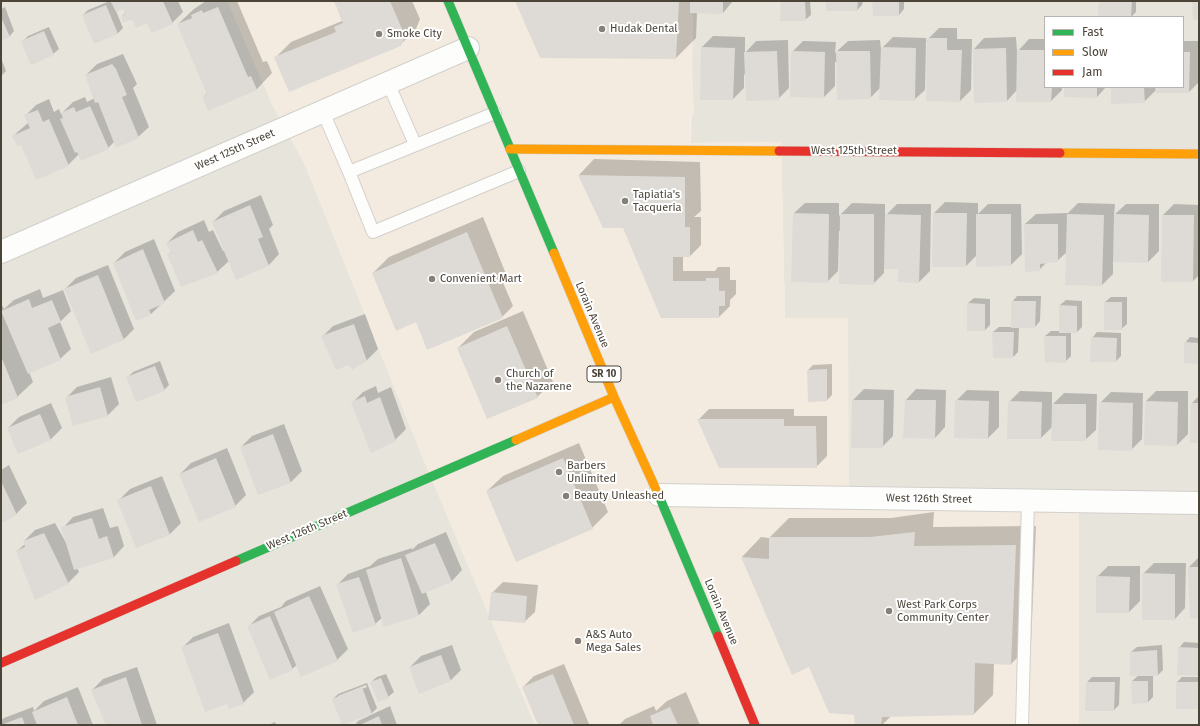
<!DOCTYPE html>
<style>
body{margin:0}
#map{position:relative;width:1200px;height:726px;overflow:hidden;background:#f4f2ee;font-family:"Fira Sans",sans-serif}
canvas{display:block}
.frame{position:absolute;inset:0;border:2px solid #4b4439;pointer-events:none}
.legend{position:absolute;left:1044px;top:16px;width:140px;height:72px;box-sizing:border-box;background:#fff;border:1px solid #b7b4b0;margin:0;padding:5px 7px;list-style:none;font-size:12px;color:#4b4439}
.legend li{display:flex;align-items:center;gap:8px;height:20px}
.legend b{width:20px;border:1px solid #b7b4b0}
</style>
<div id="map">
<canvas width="1200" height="726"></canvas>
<div class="frame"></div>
<ul class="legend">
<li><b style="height:5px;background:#30b455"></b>Fast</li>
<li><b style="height:5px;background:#ff9f0a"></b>Slow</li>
<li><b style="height:5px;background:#e5322d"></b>Jam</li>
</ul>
</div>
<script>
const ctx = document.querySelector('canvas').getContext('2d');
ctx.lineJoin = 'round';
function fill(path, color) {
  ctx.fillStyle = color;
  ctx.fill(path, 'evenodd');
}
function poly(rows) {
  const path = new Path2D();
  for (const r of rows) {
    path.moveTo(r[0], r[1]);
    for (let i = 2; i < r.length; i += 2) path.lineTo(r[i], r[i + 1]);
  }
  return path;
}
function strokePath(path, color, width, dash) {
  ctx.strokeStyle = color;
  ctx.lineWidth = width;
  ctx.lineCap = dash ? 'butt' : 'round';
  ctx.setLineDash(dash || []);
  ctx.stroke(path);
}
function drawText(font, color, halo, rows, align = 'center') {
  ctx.font = font + ' "Fira Sans",sans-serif';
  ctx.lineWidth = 4;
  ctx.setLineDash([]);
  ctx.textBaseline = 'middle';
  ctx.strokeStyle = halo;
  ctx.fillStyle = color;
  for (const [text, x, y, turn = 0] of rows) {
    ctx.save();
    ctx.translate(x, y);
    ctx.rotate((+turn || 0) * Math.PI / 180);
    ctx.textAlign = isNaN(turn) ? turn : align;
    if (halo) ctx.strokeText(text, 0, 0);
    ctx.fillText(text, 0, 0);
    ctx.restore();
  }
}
fill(poly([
 [1,1,228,1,272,104,305,165,420,451,535,725,1,725],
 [693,1,1199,1,1199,725,1079,725,1079,492,848,488,848,319,785,318,781,142,691,143],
 [1045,17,1183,17,1183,87,1045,87]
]), '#e7e4dc');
fill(poly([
 [227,1,693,1,692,61,694,114,690,115,691,143,781,142,785,318,848,318,849,488,1079,491,1079,725,535,725,420,451,305,165,272,104]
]), '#f3ebdf');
fill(poly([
 [110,1,112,3,114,1,178,1,183,12,172,23,148,22,122,16,126,12,124,8,116,11,123,28,118,33,95,43,83,15,88,10],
 [206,1,237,1,263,62,267,61,272,73,257,89,209,109,203,97,207,93,178,24,194,9],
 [335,1,412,1,420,19,416,29,400,45,275,58,291,42,342,21],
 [516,1,733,1,723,13,697,13,696,38,676,58],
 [782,1,810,1,811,15,805,20],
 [827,1,863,1,862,5,857,10,827,10],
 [873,1,904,1,904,9,899,15],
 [1100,1,1136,1,1136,12,1131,17],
 [5,7,14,31,9,37,1,40,1,9],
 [49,27,59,49,53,54,23,41,28,36],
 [939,28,957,28,957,39,972,39,971,90,960,101,928,41,926,41,925,90,914,100,880,88,870,98,837,62,835,62,835,86,824,97,792,52,803,41,836,42,835,53,848,41,880,40,881,49,893,37,926,38,926,41],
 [713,36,745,37,745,53,756,41,788,40,789,88,778,99,744,74,744,88,733,99,701,99,702,47],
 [1016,37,1017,52,1029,39,1045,39,1045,87,1062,87,1062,90,1051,101,1017,90,1007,101,974,49,984,38],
 [1183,41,1199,41,1199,82,1189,92,1156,90,1144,102,1112,87,1183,87],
 [123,54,137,84,133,88,149,127,138,137,115,141,108,148,79,154,68,165,22,143,13,136,28,123,25,116,36,105,49,99,54,112,59,109,61,114,73,102,85,97,87,102,95,98,86,75,97,64],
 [1,58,6,71,1,76],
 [1065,87,1106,87,1097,97],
 [594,159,700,162,701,211,694,217,701,217,701,245,690,256,683,256,683,271,715,271,718,267,730,267,730,280,736,280,736,294,730,300,730,306,719,317,661,317,626,227,603,227,579,175],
 [261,195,273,225,269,229,279,254,269,265,229,261,217,272,169,254,171,252,167,243,178,232,204,220,209,232,213,230,223,251,225,250,213,222,224,211],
 [945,202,978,203,978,214,988,204,1021,204,1022,254,1011,265,977,266,977,255,966,266,934,213],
 [805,203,839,203,839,216,852,203,885,204,885,216,897,204,931,204,930,271,919,282,899,268,884,268,884,273,873,284,841,231,839,231,838,271,827,282,794,213],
 [1078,203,1115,204,1114,215,1126,204,1159,204,1159,251,1148,262,1113,261,1113,274,1102,285,1067,252,1057,261,1047,262,1039,270,1025,224,1036,214,1068,213],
 [1174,204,1199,205,1199,275,1193,281,1163,215],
 [483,217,506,274,501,278,513,306,502,317,417,323,373,273,389,257],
 [154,239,175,291,151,314,114,263,125,252],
 [108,265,134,329,124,339,65,289,76,278],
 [40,289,43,298,63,290,71,311,60,322,71,349,60,359,29,372,33,382,17,397,1,404,1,307,3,306,4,309,14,300],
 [1017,296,1041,296,1040,321,1035,327,1019,327,1018,352,1013,357,993,332,999,327,1012,327,1012,302],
 [1111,297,1127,297,1127,324,1121,329,1105,302],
 [974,298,990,299,990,325,985,330,968,303],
 [1066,300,1082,301,1082,327,1077,332,1071,332,1071,356,1065,362,1045,336,1051,331,1060,331,1060,305],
 [523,311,553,382,537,397,458,348,474,332],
 [365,314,378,349,367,360,352,368,322,337,333,326],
 [1097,332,1121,333,1121,356,1116,361,1092,338],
 [1190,337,1199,338,1199,363,1185,343],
 [160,361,169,385,164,390,127,378,133,372],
 [832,364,832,395,827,400,808,370,813,365],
 [111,377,119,404,108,415,73,424,66,398,77,387],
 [376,386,378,393,391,387,406,429,395,440,352,403,363,392],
 [864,389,894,390,893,436,882,447,853,400],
 [916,389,946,390,945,427,935,438,906,400],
 [967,390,999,391,999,427,988,438,956,401],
 [1020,391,1052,392,1052,405,1064,393,1097,394,1096,430,1085,440,1052,427,1041,438,1009,402],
 [1156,391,1188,391,1188,434,1177,445,1146,401],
 [1111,392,1143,393,1142,439,1131,450,1100,403],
 [1199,396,1199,442,1192,403],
 [51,403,62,428,51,439,19,453,8,428,19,417],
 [709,409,794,409,794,416,827,416,827,456,816,467,699,419],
 [284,424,302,471,291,482,259,494,241,447,252,436],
 [579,443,608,512,592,528,487,491,503,476],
 [227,448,246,495,235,506,180,474,191,463],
 [9,465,27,503,16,514,1,521,1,470],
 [162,476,181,523,170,534,137,547,119,500,130,489],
 [103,508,110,528,118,526,124,546,114,557,77,568,79,572,68,583,17,551,25,544,24,541,35,530,55,523,69,548,63,528,73,517],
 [934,512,933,527,1036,526,1031,644,1011,664,994,663,993,695,974,714,891,716,882,725,856,725,855,714,809,666,793,673,742,557,761,537,769,538,789,518,891,518],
 [446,532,462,570,452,581,426,592,430,604,419,615,384,626,382,618,375,624,337,585,348,574,370,566,378,559,412,548,412,550,418,544],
 [1199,557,1199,618,1189,567],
 [1154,563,1186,563,1185,608,1175,619,1143,574],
 [1108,566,1140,566,1140,601,1129,612,1097,577],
 [503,582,538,585,535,612,524,622,492,593],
 [320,586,348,649,337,660,297,665,292,669,248,627,259,616,281,607,286,601],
 [229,623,254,692,243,703,227,702,182,648,193,637],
 [1184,642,1199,643,1199,675,1179,648],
 [452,645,461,670,451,680,410,667,421,656],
 [1162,645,1163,670,1158,675,1153,675,1153,697,1148,702,1132,681,1139,675,1131,652,1137,647],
 [564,664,589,724,539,725,523,687,534,676],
 [137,667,157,725,107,725,92,690,103,679],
 [386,674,394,692,388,697,371,682,377,677],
 [1092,677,1120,677,1119,705,1114,710,1087,682],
 [1182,677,1199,677,1199,708,1177,682],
 [367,683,377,708,371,714,333,699,338,694],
 [366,685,367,687,338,698,338,696],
 [78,687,93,725,1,725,1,720,4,718,33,707,34,711,44,701],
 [686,692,700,725,619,725,625,719,654,706,656,711,667,701],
 [390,706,397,725,355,725,358,721],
 [275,722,276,725,268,725]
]), '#0003');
fill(poly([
 [115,1,163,1,173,24,152,33,147,23,136,28,132,20,123,22,121,16,125,14,123,9,116,12,111,2],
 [334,1,390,1,405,36,401,46,289,92,274,57,336,32,334,27,343,23],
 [515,1,679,1,676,59,540,58],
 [690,1,723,1,723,14,690,13],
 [781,1,805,1,806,21,780,21],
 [826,1,858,1,857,11,826,11],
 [872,1,899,1,899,16,873,16],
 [1099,1,1132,1,1131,17,1098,17],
 [1192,1,1199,1,1199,19,1193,20],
 [106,5,118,34,94,44,82,15],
 [218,7,248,77,251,76,257,90,208,111,202,96,207,94,177,24,192,18,191,15,202,10,203,13],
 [1,17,10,37,1,41],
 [44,31,54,55,31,65,21,41],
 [927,38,947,38,947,50,962,50,960,102,926,101],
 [701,47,735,48,733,100,700,100],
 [881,47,916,48,915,101,879,100],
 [1006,48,1007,102,974,103,973,49],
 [1017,50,1045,50,1045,87,1052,87,1051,102,1016,102],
 [777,51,779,100,746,101,744,52],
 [791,51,825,52,824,98,790,97],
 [836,51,870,51,871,99,837,100],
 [1183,52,1190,52,1189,93,1156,93,1155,87,1183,87],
 [112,64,116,69,127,95,122,97,139,138,116,148,98,102,95,103,85,75],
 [1064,87,1097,87,1097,98,1064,97],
 [1111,87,1144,87,1145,103,1111,104],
 [90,106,109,149,81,161,77,152,75,153,60,119,63,118,61,113,74,107,76,112],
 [38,110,43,122,49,119,69,166,36,180,21,145,17,146,12,136,30,128,24,115],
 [578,175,685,177,685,227,690,227,690,257,673,257,673,281,706,281,706,278,719,278,719,291,725,291,725,306,719,306,719,318,661,318,623,228,603,228],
 [250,205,263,237,258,239,269,266,236,280,212,222],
 [793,213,829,214,828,283,791,282],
 [933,213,967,213,966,267,932,267],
 [840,214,874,214,874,285,839,284],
 [885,214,921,215,919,283,897,282,898,269,884,269],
 [976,214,1011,214,1011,266,976,267],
 [1067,214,1104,215,1102,286,1065,285],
 [1114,214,1149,215,1148,263,1113,262],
 [1162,215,1194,215,1193,282,1161,282],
 [1024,224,1058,224,1058,262,1040,264,1040,271,1025,272],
 [193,230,198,242,202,240,218,273,181,287,167,254,171,253,166,243],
 [467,232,503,318,427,350,416,322,396,331,372,273],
 [143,249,165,303,149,310,151,315,136,321,113,263],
 [98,275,124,340,91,354,64,289],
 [29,299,32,308,52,300,61,322,48,328,61,360,28,374,1,311],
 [1011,301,1036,301,1035,328,1011,328],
 [1104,302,1122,302,1122,330,1104,330],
 [967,303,985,304,985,331,967,331],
 [1059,305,1077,306,1077,333,1059,333],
 [354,324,367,361,352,370,349,365,336,370,321,336],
 [507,326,538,398,487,419,457,348],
 [992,332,1014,332,1013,358,993,358],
 [1044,336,1066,336,1066,363,1045,362],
 [1091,337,1117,338,1116,362,1090,362],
 [1184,342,1199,343,1199,364,1184,363],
 [1,356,18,398,1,405],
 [155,366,165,391,136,402,126,377],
 [827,369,827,401,808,402,807,370],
 [100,387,108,416,73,426,65,397],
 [365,396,367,403,380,397,396,441,371,453,351,402],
 [852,400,884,400,883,448,851,448],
 [905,400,936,400,935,439,903,438],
 [955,400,989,401,988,439,954,438],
 [1008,401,1042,402,1041,439,1007,439],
 [1145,401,1178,402,1177,446,1144,445],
 [1099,402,1133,403,1132,451,1098,450],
 [1191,403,1199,403,1199,443,1190,443],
 [1052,404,1086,404,1086,441,1051,441],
 [40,414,51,440,18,454,7,428],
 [697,419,784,419,784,426,816,426,817,468,719,468],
 [273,434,291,483,258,495,240,447],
 [216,458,236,507,199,522,179,474],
 [563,458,593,529,516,562,486,491],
 [1,481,17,515,1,523],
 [151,486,170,535,136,548,117,500],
 [92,518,99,539,107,536,114,558,74,570,61,527],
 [915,532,914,546,1016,545,1011,665,975,663,974,715,882,717,881,725,855,725,854,715,829,713,809,667,792,675,741,557,769,559,769,537,870,537],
 [44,533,69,584,35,600,16,551,25,547,23,541],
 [435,543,452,582,422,594,405,555],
 [401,558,419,616,384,627,366,570],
 [1188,567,1199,567,1199,619,1190,618],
 [1142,573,1175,574,1175,620,1142,620],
 [1096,576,1130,577,1129,613,1096,613],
 [359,577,376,625,353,633,336,584],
 [491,592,527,596,525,623,488,620],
 [309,596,338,661,301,677,274,612],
 [270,616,293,670,270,680,247,626],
 [218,633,244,704,229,709,227,704,205,712,181,647],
 [1178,647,1199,648,1199,676,1177,675],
 [1157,650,1158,676,1130,676,1130,652],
 [441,655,451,681,419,694,409,667],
 [553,674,574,725,538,725,522,687],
 [126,677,142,725,106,725,91,690],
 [381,678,389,698,378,702,370,682],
 [1131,681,1148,681,1148,703,1132,704],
 [1086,682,1115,682,1114,711,1085,711],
 [1176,682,1199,682,1199,709,1176,709],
 [362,687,372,714,342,725,332,699],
 [67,697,78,725,37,725,32,712],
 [670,707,678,725,653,725,650,716],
 [379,716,382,725,360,725],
 [22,717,25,725,1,725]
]), '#dedbd6');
const lane = poly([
 [388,83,415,144],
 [323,112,349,172,495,113],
 [349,172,373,232,519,171],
 [1022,725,1028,501]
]);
const street = poly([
 [1,252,468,48],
 [659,495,1199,503]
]);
const fast = poly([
 [448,1,554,253],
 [659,496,718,636],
 [236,561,516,440]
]);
const slow = poly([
 [510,149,779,151],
 [1060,153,1199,154],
 [554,253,614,397,659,496],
 [516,440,614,397]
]);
const jam = poly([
 [779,151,1060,153],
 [718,636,755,725],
 [1,663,236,561]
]);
strokePath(lane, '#d2d0cb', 14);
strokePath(street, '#d2d0cb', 24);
strokePath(fast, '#d3cfc5', 10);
strokePath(slow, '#d3cfc5', 10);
strokePath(jam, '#d3cfc5', 10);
strokePath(lane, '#fdfdfc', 12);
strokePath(street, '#fdfdfc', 22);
strokePath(fast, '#30b455', 9);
strokePath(slow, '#ff9f0a', 9);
strokePath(jam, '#e5322d', 9);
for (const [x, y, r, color] of [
 [602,29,4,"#868178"],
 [379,34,4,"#868178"],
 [625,201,4,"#868178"],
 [432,279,4,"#868178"],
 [498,380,4,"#868178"],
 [559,472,4,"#868178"],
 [566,496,4,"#868178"],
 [889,611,4,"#868178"],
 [578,641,4,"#868178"]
]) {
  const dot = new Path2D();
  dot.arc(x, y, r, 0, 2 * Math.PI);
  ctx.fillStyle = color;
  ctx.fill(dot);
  strokePath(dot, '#fff', 1.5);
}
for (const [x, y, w] of [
 [604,374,34]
]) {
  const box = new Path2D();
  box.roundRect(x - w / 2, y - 8, w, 16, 3);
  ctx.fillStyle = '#fff';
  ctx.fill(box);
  strokePath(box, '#4b4439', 1);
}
drawText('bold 10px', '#4b4439', null, [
 ["SR 10",604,374]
]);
drawText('11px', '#4b4439', '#fff', [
 ["Hudak Dental",610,29],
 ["Smoke City",387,34],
 ["Tapiatia's",633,195],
 ["Tacqueria",633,208],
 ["Convenient Mart",440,279],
 ["Church of",506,374],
 ["the Nazarene",506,387],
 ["Barbers",567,466],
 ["Unlimited",567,479],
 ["Beauty Unleashed",574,496],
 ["West Park Corps",897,605],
 ["Community Center",897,618],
 ["A&S Auto",586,635],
 ["Mega Sales",586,648]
], 'left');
drawText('11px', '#4b4439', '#fff', [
 ["West 125th Street",235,150,-24],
 ["West 125th Street",854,151],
 ["Lorain Avenue",592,315,67],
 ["West 126th Street",929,499,1],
 ["West 126th Street",307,530,-23],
 ["Lorain Avenue",721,612,67]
]);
</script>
